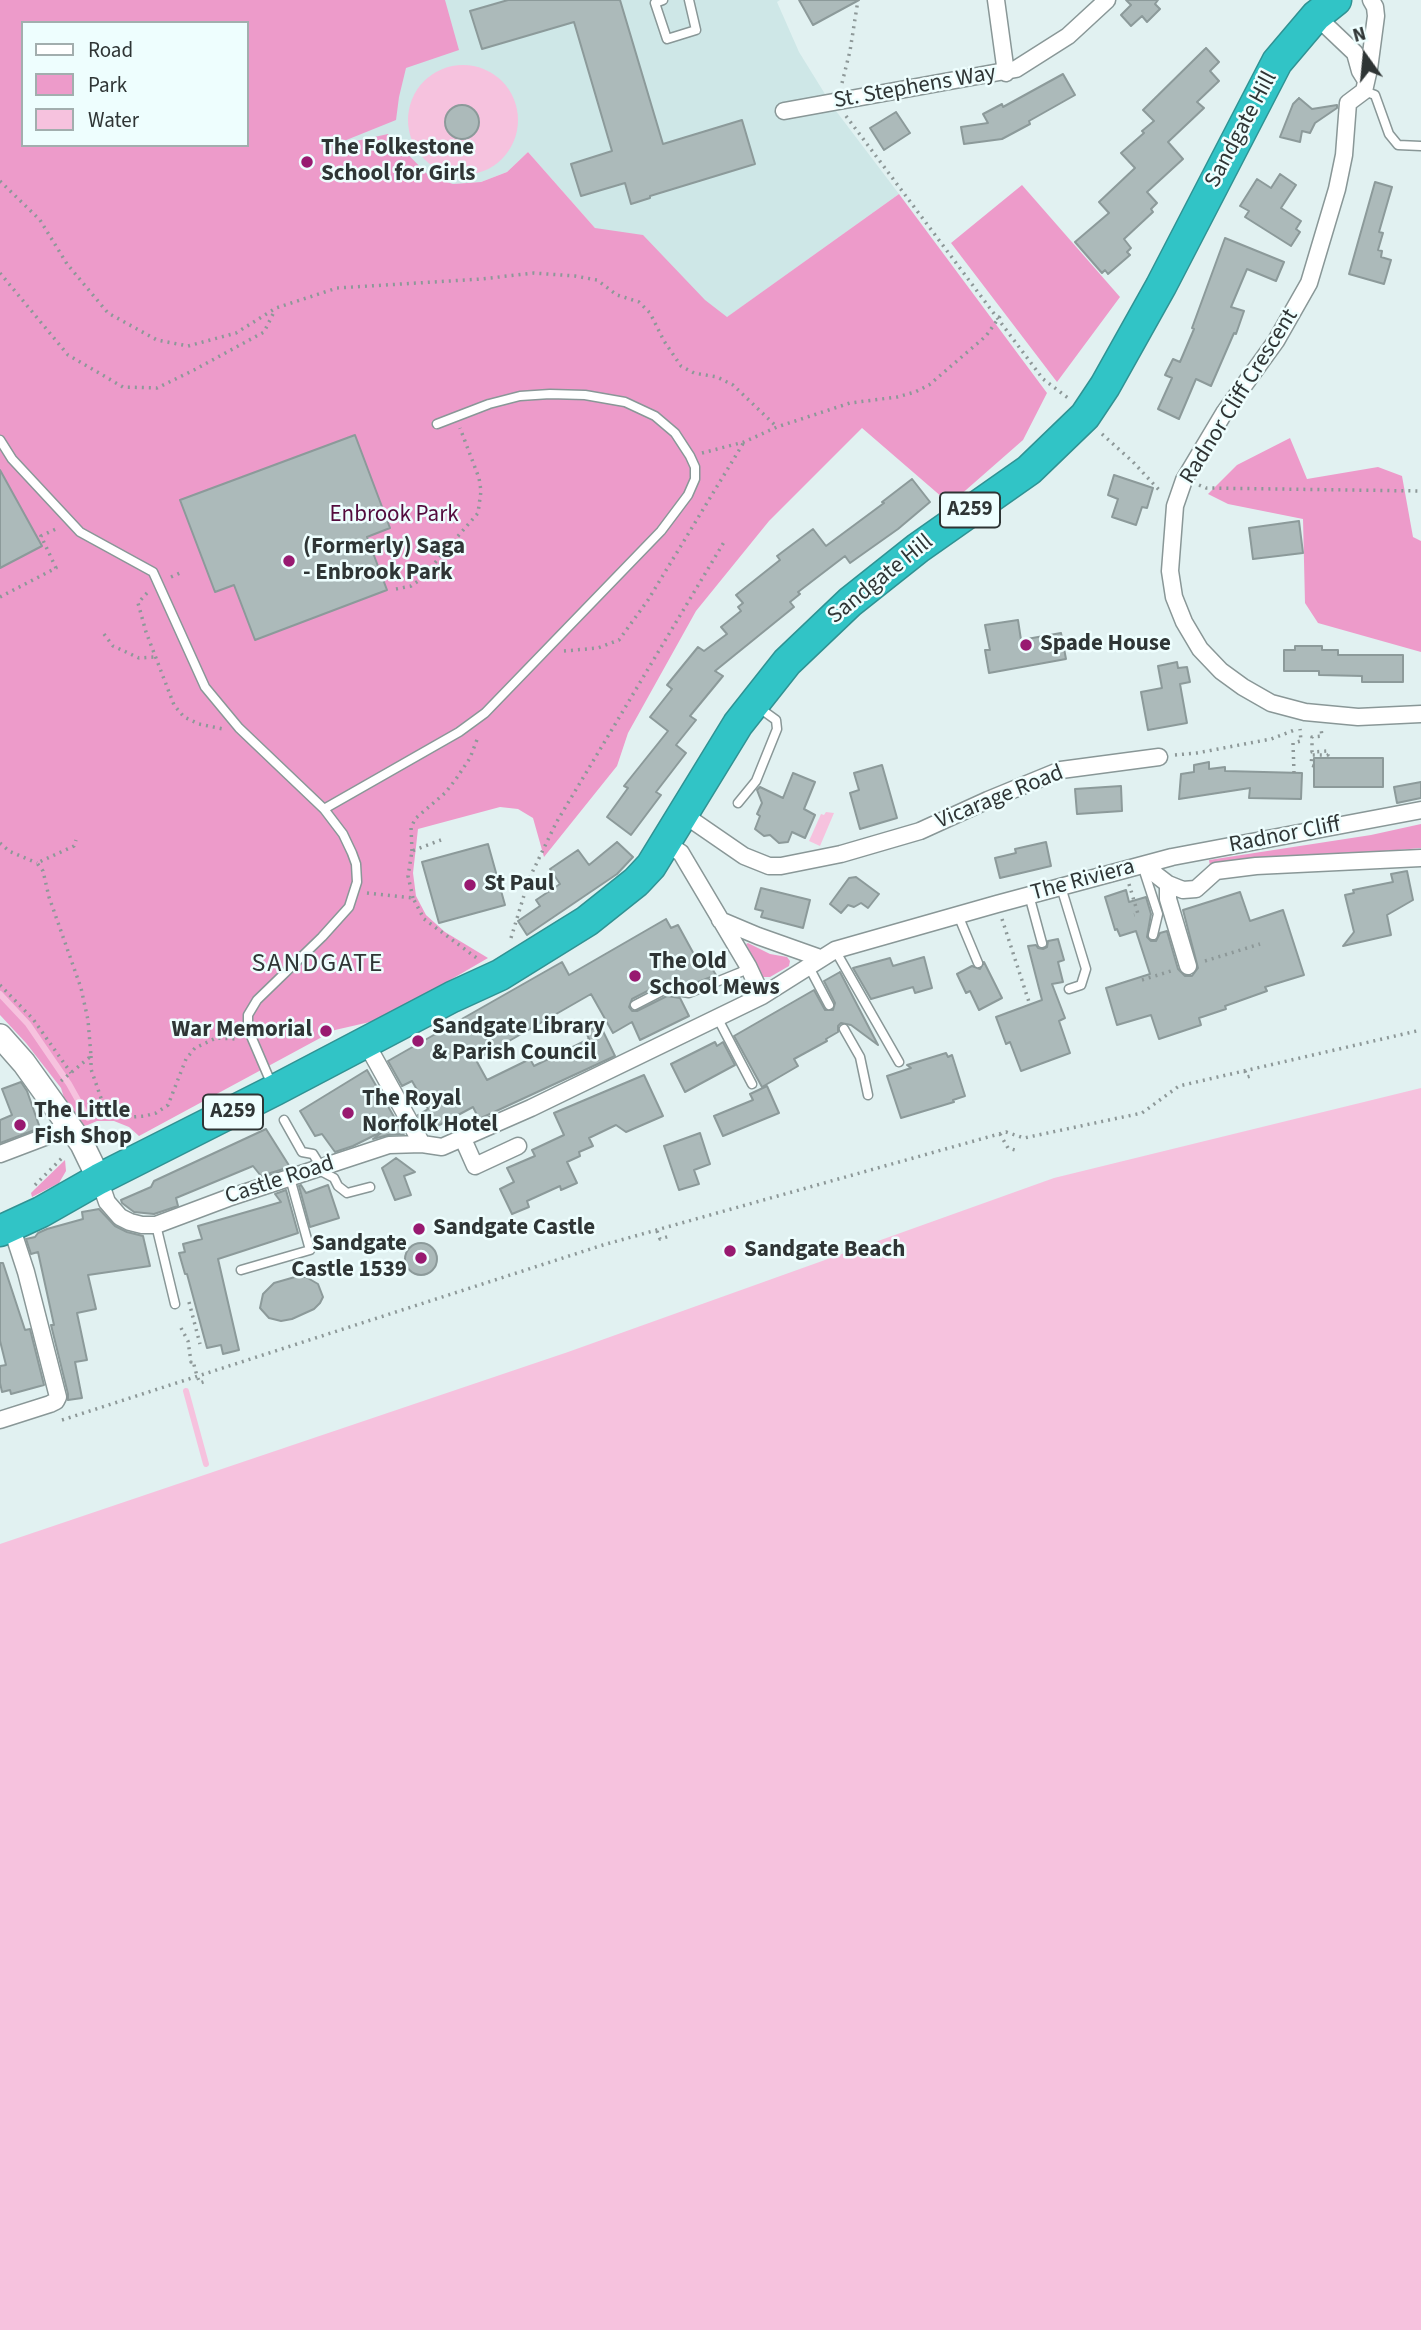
<!DOCTYPE html>
<style>
body{margin:0}
#map{position:relative;width:1421px;height:2330px;overflow:hidden;background:#e1f1f1;font-family:"Source Sans 3",sans-serif}
canvas{display:block}
.legend{position:absolute;left:21px;top:21px;width:228px;height:126px;box-sizing:border-box;background:#eefefe;border:2px solid #a2aeae;margin:0;padding:9px 12px;list-style:none;font-size:21px;color:#2f3535}
.legend li{display:flex;align-items:center;gap:14px;height:35px}
.legend b{width:35px;border:2px solid #a2aeae}
.north{position:absolute;left:1330px;top:21px;width:70px;height:70px;-webkit-text-stroke:5px #eefefe;paint-order:stroke;rotate:345deg;font-size:19px;font-weight:700;line-height:28px;text-align:center;color:#2f3535}
.north::after{content:'';display:block;margin:auto;width:24px;height:32px;background:#2f3535;clip-path:polygon(50% 0,100% 100%,50% 72%,0 100%)}
</style>
<div id="map">
<canvas width="1421" height="2330"></canvas>
<ul class="legend">
<li><b style="height:9px;background:#fff"></b>Road</li>
<li><b style="height:19px;background:#ed9bca"></b>Park</li>
<li><b style="height:19px;background:#f6c2de"></b>Water</li>
</ul>
<div class="north">N</div>
</div>
<script>
const ctx = document.querySelector('canvas').getContext('2d');
ctx.lineJoin = 'round';
function fill(path, color) {
  ctx.fillStyle = color;
  ctx.fill(path, 'evenodd');
}
function poly(rows) {
  const path = new Path2D();
  for (const r of rows) {
    if (r.length === 3) {
      path.moveTo(r[0] + r[2], r[1]);
      path.arc(r[0], r[1], r[2], 0, 2 * Math.PI);
      continue;
    }
    path.moveTo(r[0], r[1]);
    for (let i = 2; i < r.length; i += 2) path.lineTo(r[i], r[i + 1]);
  }
  return path;
}
function strokePath(path, color, width, dash) {
  ctx.strokeStyle = color;
  ctx.lineWidth = width;
  ctx.lineCap = dash ? 'butt' : 'round';
  ctx.setLineDash(dash || []);
  ctx.stroke(path);
}
function drawText(font, color, halo, rows, align = 'center') {
  ctx.font = font + ' "Source Sans 3",sans-serif';
  ctx.lineWidth = 5;
  ctx.setLineDash([]);
  ctx.textBaseline = 'middle';
  ctx.strokeStyle = halo;
  ctx.fillStyle = color;
  for (const [text, x, y, turn = 0] of rows) {
    ctx.save();
    ctx.translate(x, y);
    ctx.rotate((+turn || 0) * Math.PI / 180);
    ctx.textAlign = isNaN(turn) ? turn : align;
    if (halo) ctx.strokeText(text, 0, 0);
    ctx.fillText(text, 0, 0);
    ctx.restore();
  }
}
fill(poly([
 [0,0,780,0,777,2,799,52,833,107,899,194,701,336,595,228,528,152,507,172,481,182,453,184,429,176,247,145,247,23,23,23]
]), '#cee7e7');
fill(poly([
 [0,0,445,0,459,50,406,68,399,97,396,120,329,147,388,134,429,176,453,184,481,182,507,172,528,152,595,228,643,235,705,300,727,317,899,194,1047,393,1023,440,950,504,862,428,769,521,696,611,628,733,617,766,544,857,533,818,518,809,500,807,418,829,413,873,416,896,426,915,445,932,488,958,383,1019,335,1030,139,1136,129,1127,114,1121,97,1121,83,1127,65,1101,61,1088,26,1043,0,1015],
 [23,23,247,23,247,145,23,145],
 [1022,185,1120,297,1057,382,951,243],
 [1290,438,1307,479,1378,467,1402,476,1413,537,1421,541,1421,652,1318,623,1305,603,1303,519,1228,504,1208,494,1237,465],
 [1421,824,1421,848,1210,866,1209,860,1371,835],
 [748,943,770,954,787,957,790,961,789,966,770,977,763,977,746,944],
 [65,1160,66,1171,59,1183,32,1197,31,1193,35,1189]
]), '#ed9bca');
fill(poly([
 [463,120,55],
 [826,812,834,813,820,846,809,841,821,814,824,815],
 [1421,1088,1421,2330,0,2330,0,1544,568,1352,1054,1178]
]), '#f6c2de');
strokePath(poly([
 [0,994,28,1024,69,1084,88,1118],
 [186,1391,206,1464]
]), '#f6c2de', 6);
const building = poly([
 [508,0,620,0,663,144,742,120,755,164,650,196,650,198,631,204,625,183,581,196,571,164,612,151,574,22,482,49,470,11,508,0],
 [799,0,859,0,813,25,799,0],
 [1126,0,1158,0,1155,4,1160,9,1147,22,1142,16,1131,26,1121,15,1131,5,1126,0],
 [1206,48,1219,62,1210,71,1219,81,1197,102,1204,108,1168,142,1183,159,1147,192,1157,203,1151,209,1153,212,1124,239,1131,248,1127,252,1130,255,1108,274,1105,270,1102,273,1075,242,1109,213,1099,202,1135,168,1121,153,1144,133,1142,131,1154,121,1143,110,1206,48],
 [1063,74,1075,95,1029,121,1030,124,1002,139,964,144,961,127,988,123,983,114,1002,104,1003,107,1063,74],
 [1299,98,1312,109,1337,105,1337,108,1315,123,1310,133,1302,131,1300,142,1280,137,1293,104,1299,98],
 [462,122,17],
 [896,112,910,133,884,150,870,128,896,112],
 [1280,174,1296,185,1281,208,1301,221,1296,229,1300,232,1291,246,1245,217,1249,211,1240,206,1257,179,1271,188,1280,174],
 [1375,182,1392,187,1379,232,1383,233,1378,250,1382,251,1381,257,1391,260,1384,284,1349,274,1375,182],
 [1225,238,1284,262,1276,281,1247,269,1231,307,1244,311,1236,334,1234,333,1211,386,1196,379,1179,419,1158,409,1172,378,1165,375,1173,359,1180,362,1194,329,1192,328,1225,238],
 [355,435,390,528,367,537,387,590,255,640,234,585,215,592,180,500,355,435],
 [0,470,42,546,0,568,0,470],
 [1114,475,1153,488,1147,508,1142,507,1136,525,1112,517,1118,499,1108,495,1114,475],
 [912,479,930,502,898,529,850,563,845,556,798,592,800,594,790,602,794,607,715,671,723,676,690,716,696,720,676,745,686,753,656,792,661,795,631,835,607,817,628,788,624,786,668,731,650,717,672,689,667,685,698,647,704,651,727,634,721,627,741,611,738,607,743,603,736,595,780,560,777,556,813,529,826,546,884,503,882,502,912,479],
 [1299,521,1303,553,1253,559,1249,528,1299,521],
 [1018,620,1021,640,1061,633,1066,659,989,673,985,650,990,650,985,625,1018,620],
 [1295,646,1322,646,1322,650,1338,650,1338,655,1403,655,1403,682,1362,682,1362,676,1319,675,1319,671,1284,671,1284,650,1295,650,1295,646],
 [1177,662,1178,668,1187,667,1190,682,1180,684,1187,723,1148,730,1141,692,1162,688,1158,666,1177,662],
 [1314,758,1383,758,1383,787,1314,787,1314,758],
 [1209,762,1209,769,1225,767,1225,771,1302,773,1301,799,1249,798,1250,788,1179,799,1181,774,1194,772,1194,765,1209,762],
 [882,765,897,818,860,829,850,793,859,790,854,773,882,765],
 [793,773,815,782,804,809,815,815,805,838,792,832,788,842,779,843,770,835,764,836,755,829,760,816,757,814,762,803,757,790,760,787,783,798,793,773],
 [1421,782,1421,798,1397,803,1394,787,1421,782],
 [1121,786,1122,811,1077,814,1075,789,1121,786],
 [617,842,633,857,617,874,527,935,518,921,540,906,536,900,560,884,550,869,578,850,589,865,617,842],
 [1046,842,1051,866,1000,878,995,858,1016,853,1015,849,1046,842],
 [488,844,505,905,439,923,422,862,488,844],
 [1407,871,1413,900,1387,915,1391,935,1343,946,1354,932,1345,895,1354,893,1353,890,1393,882,1391,874,1407,871],
 [856,877,879,894,868,908,861,903,854,907,848,905,841,913,830,904,849,878,856,877],
 [761,888,810,900,803,928,761,917,763,911,755,909,761,888],
 [1126,890,1129,902,1146,897,1151,914,1147,937,1151,941,1156,941,1160,933,1167,931,1178,969,1185,976,1192,976,1198,968,1183,910,1240,892,1250,921,1283,910,1304,975,1265,987,1267,991,1225,1006,1226,1009,1199,1018,1201,1025,1159,1039,1151,1015,1117,1025,1106,988,1150,974,1136,931,1120,936,1117,929,1115,930,1105,897,1126,890],
 [666,919,671,928,678,925,696,958,703,954,716,975,688,986,663,983,632,999,629,1007,632,1011,637,1011,667,996,680,998,689,1016,640,1040,632,1022,613,1033,591,994,476,1060,487,1080,530,1059,534,1066,589,1039,586,1032,600,1025,615,1056,479,1119,473,1107,430,1130,426,1130,418,1115,428,1109,412,1081,402,1086,388,1061,562,962,569,975,666,919],
 [1058,939,1064,960,1058,962,1063,982,1052,984,1065,1018,1059,1021,1070,1053,1021,1071,1010,1042,1006,1044,996,1017,1042,1000,1028,946,1036,945,1038,948,1043,949,1047,947,1048,941,1058,939],
 [924,957,932,988,915,993,913,987,871,999,853,968,890,958,893,966,924,957],
 [984,962,1002,998,979,1010,970,991,966,993,957,974,972,966,980,969,984,962],
 [840,972,878,1045,851,1025,841,1023,838,1026,838,1032,826,1039,827,1041,794,1059,798,1066,762,1087,734,1036,814,990,825,1010,833,1010,835,1003,824,981,840,972],
 [715,1042,717,1046,723,1042,735,1065,685,1092,671,1064,715,1042],
 [946,1053,948,1057,952,1055,965,1096,953,1100,954,1102,901,1118,887,1076,911,1068,907,1065,946,1053],
 [367,1070,404,1134,388,1135,373,1139,385,1130,353,1146,335,1152,322,1134,315,1136,300,1111,367,1070],
 [644,1075,663,1116,626,1132,616,1125,589,1138,593,1146,579,1152,580,1156,567,1162,577,1183,561,1190,560,1186,527,1201,529,1207,512,1214,500,1189,514,1182,507,1168,535,1156,532,1150,564,1135,554,1113,644,1075],
 [21,1082,27,1091,40,1128,0,1143,0,1120,12,1115,2,1089,21,1082],
 [767,1086,779,1113,723,1136,714,1116,753,1100,750,1094,767,1086],
 [266,1129,290,1167,261,1176,253,1166,176,1198,178,1206,154,1214,134,1212,122,1203,121,1200,151,1187,154,1181,266,1129],
 [700,1133,710,1164,694,1170,699,1184,679,1190,664,1146,700,1133],
 [396,1158,415,1172,404,1176,411,1195,395,1200,382,1168,396,1158],
 [301,1185,306,1193,328,1185,339,1218,310,1227,299,1186,301,1185],
 [286,1190,298,1233,218,1259,239,1350,223,1354,221,1345,207,1348,187,1274,185,1274,179,1253,185,1252,183,1244,202,1239,198,1226,281,1202,275,1194,286,1190],
 [99,1209,115,1226,127,1232,143,1236,150,1266,88,1275,96,1309,77,1313,87,1360,75,1362,82,1398,68,1400,68,1394,51,1325,54,1325,38,1252,31,1254,26,1239,35,1237,38,1233,47,1229,83,1219,82,1212,99,1209],
 [421,1259,16],
 [0,1263,3,1263,25,1330,30,1329,44,1385,11,1394,10,1390,2,1392,0,1383,0,1366,6,1365,0,1341,0,1263],
 [295,1277,306,1277,318,1284,323,1297,320,1303,314,1309,292,1319,281,1321,269,1318,260,1308,263,1294,274,1283,295,1277]
]);
fill(building, '#acbaba');
strokePath(building, '#8c9a9a', 2);
const lane = poly([
 [663,0,655,3,667,39,696,30,689,0],
 [1364,91,1375,95,1389,134,1398,145,1421,146],
 [0,440,12,459,80,532,153,572,205,687,239,728,324,809,343,834,352,853,356,864,357,882,349,907,322,937,257,1000,248,1015,248,1029,272,1085],
 [738,803,756,781,777,729,776,720,758,707],
 [324,809,459,732,485,713,661,531,688,495,695,479,695,467,690,456,675,433,655,416,625,402,585,395,550,394,520,396,489,404,437,424],
 [1142,865,1158,914,1153,935],
 [1061,887,1086,969,1081,985,1069,989],
 [1029,895,1042,943],
 [958,915,978,963],
 [835,950,899,1062],
 [809,967,829,1005],
 [635,1005,666,989,689,993,741,972,748,966],
 [717,1017,752,1084],
 [844,1029,860,1057,868,1095],
 [284,1120,302,1152,313,1154,321,1167],
 [317,1169,334,1178,338,1186,347,1193,370,1187],
 [156,1225,175,1304],
 [241,1270,310,1250,290,1178]
]);
const street = poly([
 [996,0,1006,73],
 [1371,0,1375,7,1376,16,1369,69,1364,91,1348,103,1344,155,1337,189,1309,283,1276,341,1224,413,1184,480,1175,506,1170,571,1174,597,1184,622,1200,649,1221,671,1243,687,1271,703,1305,712,1358,717,1421,714],
 [1316,16,1355,53,1360,71,1365,79],
 [784,111,1016,69,1068,36,1107,0],
 [683,814,744,856,769,866,781,866,841,854,920,831,988,800,1061,770,1159,757],
 [666,843,681,853,748,966,762,996],
 [1150,863,1155,874,1168,884,1183,890,1196,889,1216,871,1256,866,1421,858],
 [1168,884,1168,899,1188,966],
 [720,920,758,936,820,958],
 [366,1043,422,1144],
 [463,1139,475,1166,518,1146],
 [0,1154,50,1135,67,1125],
 [99,1179,107,1202,120,1217,130,1222,142,1225,156,1225,228,1198,389,1145,422,1144,442,1147,531,1108,762,996,835,950,997,904,1172,857,1421,810],
 [0,1420,50,1404,56,1401,58,1397,26,1272,11,1226]
]);
const secondary = poly([
 [0,1036,24,1063,82,1144,99,1179]
]);
const highway = poly([
 [0,1231,41,1212,99,1179,275,1090,452,997,500,975,587,921,636,882,651,866,738,724,787,662,850,602,918,548,1029,470,1085,416,1105,386,1161,286,1277,62,1316,16,1336,0]
]);
strokePath(lane, '#899797', 11);
strokePath(street, '#899797', 19);
strokePath(secondary, '#899797', 26);
strokePath(highway, '#309293', 33);
strokePath(poly([
 [842,83,850,51,858,0],
 [846,116,1043,379,1068,398],
 [0,181,40,220,67,264,108,313,157,340,188,346,236,333,276,308,337,288,481,279,534,273,575,276,597,280,617,295,639,302,650,313,664,341,681,366,694,373,717,377,733,385,777,427],
 [0,273,68,355,123,387,157,388,194,370,264,332,275,310],
 [1102,434,1133,462,1161,492],
 [702,453,744,442,777,427,850,403,897,397,915,392,929,385,986,336,1003,312],
 [1199,485,1206,488,1421,491],
 [171,577,180,573],
 [396,589,411,586,421,579,478,513,481,491,479,478,460,428],
 [147,593,138,603,146,632,174,705,184,717,199,724,223,729],
 [0,597,56,568,41,536,58,528],
 [104,634,113,646,139,658,155,657],
 [564,651,598,648,619,640,648,600,744,442],
 [1175,755,1197,753,1271,739,1297,729],
 [1314,766,1311,765,1312,755,1328,755,1328,751,1312,752,1312,737,1322,736,1321,729],
 [1294,773,1293,743,1301,741,1300,729],
 [0,843,9,851,37,863],
 [412,851,411,827,416,818,445,793,456,779,470,758,478,737],
 [1129,884,1138,914,1134,915],
 [367,893,413,898,424,919,478,959],
 [413,898,408,876,412,851,441,840],
 [1002,919,1029,1002],
 [511,938,529,879,556,823,724,542],
 [1205,961,1260,944],
 [1142,980,1171,971],
 [0,985,33,1019,71,1073],
 [91,1056,91,1069,102,1101,120,1115,132,1117,145,1116,156,1113,168,1105,186,1059,195,1048,216,1038,235,1039],
 [1245,1071,1247,1077,1254,1075],
 [61,1081,91,1056,88,1020,81,988,49,897,43,871,37,863,74,846,76,840],
 [1000,1134,1008,1148,1015,1150],
 [35,1185,64,1156],
 [657,1231,660,1239,670,1236],
 [189,1302,200,1344],
 [181,1328,188,1341,191,1362,193,1361,197,1376,200,1383,206,1381],
 [62,1420,603,1245,1006,1132,1024,1138,1142,1113,1179,1086,1421,1030]
]), '#8d9898', 3.5, [2, 5]);
strokePath(lane, '#fff', 8);
strokePath(street, '#fff', 16);
strokePath(secondary, '#fff', 23);
strokePath(highway, '#31c4c6', 30);
for (const [x, y, r, color] of [
 [307,162,7,"#981970"],
 [289,561,7,"#981970"],
 [1026,645,7,"#981970"],
 [470,885,7,"#981970"],
 [635,976,7,"#981970"],
 [326,1031,7,"#981970"],
 [418,1041,7,"#981970"],
 [348,1113,7,"#981970"],
 [20,1125,7,"#981970"],
 [419,1229,7,"#981970"],
 [730,1251,7,"#981970"],
 [421,1258,7,"#981970"]
]) {
  const dot = new Path2D();
  dot.arc(x, y, r, 0, 2 * Math.PI);
  ctx.fillStyle = color;
  ctx.fill(dot);
  strokePath(dot, '#eefefe', 2.5);
}
for (const [x, y, w] of [
 [970,510,60],
 [233,1112,60]
]) {
  const box = new Path2D();
  box.roundRect(x - w / 2, y - 17.5, w, 35, 5);
  ctx.fillStyle = '#eefefe';
  ctx.fill(box);
  strokePath(box, '#2f3535', 2);
}
drawText('bold 21px', '#2f3535', null, [
 ["A259",970,510],
 ["A259",233,1112]
]);
drawText('23px', '#2f3535', '#eefefe', [
 ["St. Stephens Way",915,88,-10],
 ["Sandgate Hill",1242,130,-62],
 ["Radnor Cliff Crescent",1240,397,-58],
 ["Sandgate Hill",881,580,-39],
 ["Vicarage Road",1000,798,-22],
 ["Radnor Cliff",1285,836,-11],
 ["The Riviera",1083,881,-15],
 ["Castle Road",280,1181,-18]
]);
drawText('bold 23px', '#2f3535', '#eefefe', [
 ["The Folkestone",321,149],
 ["School for Girls",321,175],
 ["(Formerly) Saga",303,548],
 ["- Enbrook Park",303,574],
 ["Spade House",1040,645],
 ["St Paul",484,885],
 ["The Old",649,963],
 ["School Mews",649,989],
 ["Sandgate Library",432,1028],
 ["& Parish Council",432,1054],
 ["War Memorial",312,1031,"right"],
 ["The Royal",362,1100],
 ["Norfolk Hotel",362,1126],
 ["The Little",34,1112],
 ["Fish Shop",34,1138],
 ["Sandgate Castle",433,1229],
 ["Sandgate",407,1245,"right"],
 ["Castle 1539",407,1271,"right"],
 ["Sandgate Beach",744,1251]
], 'left');
drawText('23px', '#540b3d', '#eefefe', [
 ["Enbrook Park",394,516]
]);
ctx.letterSpacing = '2px';
drawText('26px', '#2f3535', '#eefefe', [
 ["SANDGATE",318,965]
]);
ctx.letterSpacing = '0px';
</script>
